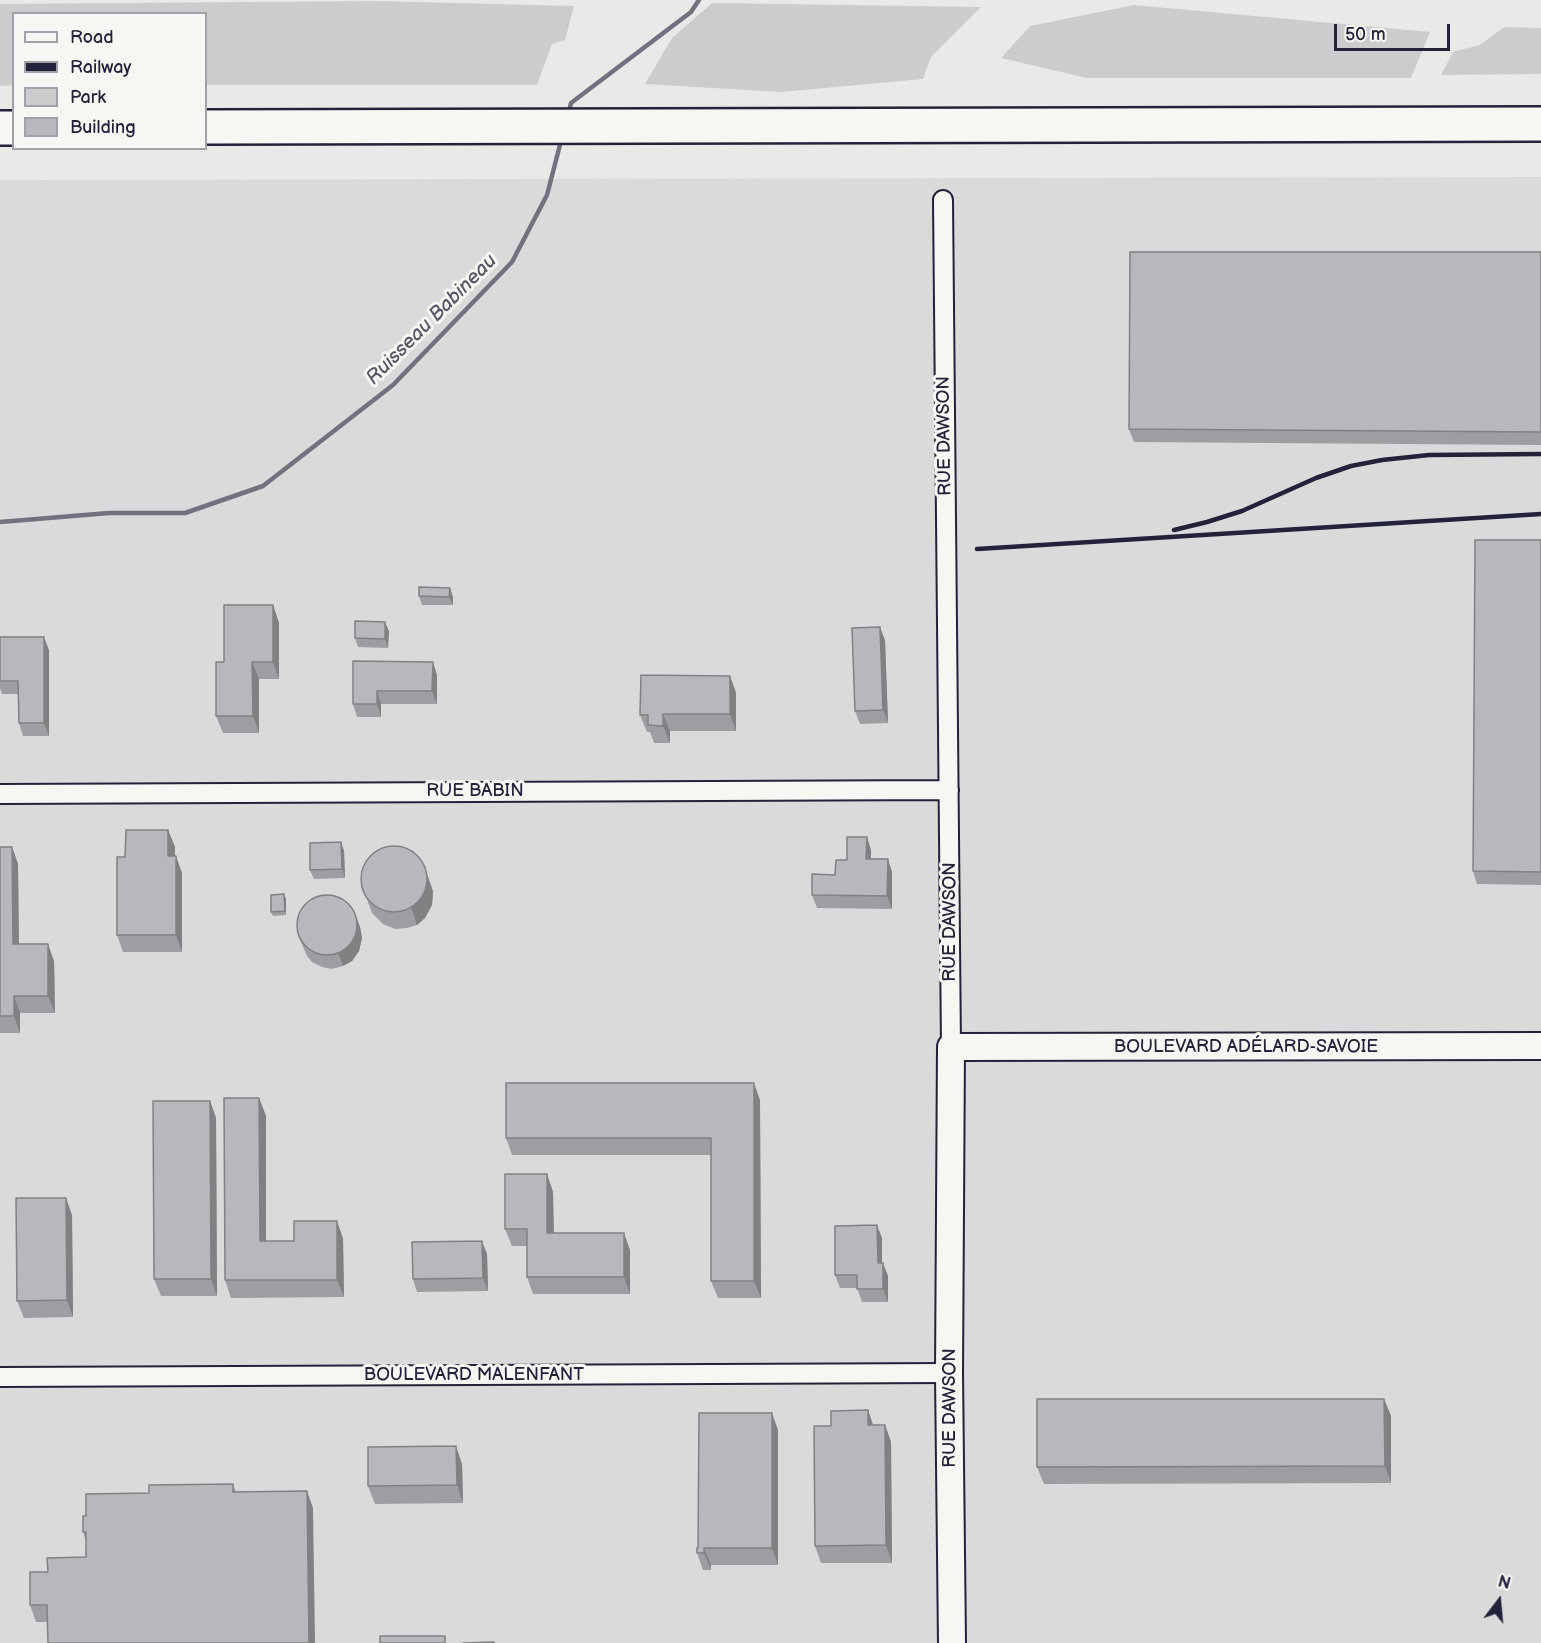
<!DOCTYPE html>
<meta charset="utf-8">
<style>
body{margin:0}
#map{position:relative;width:1541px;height:1643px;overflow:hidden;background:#e9e9e7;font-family:"Balsamiq Sans",sans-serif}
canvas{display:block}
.legend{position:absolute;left:12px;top:12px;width:195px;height:138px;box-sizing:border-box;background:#f6f6f2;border:2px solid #a1a1a9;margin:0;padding:8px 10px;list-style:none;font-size:18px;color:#22223b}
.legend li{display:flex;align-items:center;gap:12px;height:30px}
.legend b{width:30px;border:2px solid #a1a1a9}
.north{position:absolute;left:1469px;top:1571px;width:60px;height:60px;-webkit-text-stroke:4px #f6f6f2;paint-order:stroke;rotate:16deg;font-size:16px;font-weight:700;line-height:24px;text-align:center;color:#22223b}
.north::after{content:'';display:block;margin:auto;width:21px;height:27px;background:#22223b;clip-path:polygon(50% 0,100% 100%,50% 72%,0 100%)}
.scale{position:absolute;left:1334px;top:24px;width:116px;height:27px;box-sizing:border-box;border:3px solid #22223b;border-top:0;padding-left:8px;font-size:18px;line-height:21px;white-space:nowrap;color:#22223b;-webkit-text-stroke:4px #f6f6f2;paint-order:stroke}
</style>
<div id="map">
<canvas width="1541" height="1643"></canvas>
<ul class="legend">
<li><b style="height:8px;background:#f6f6f2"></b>Road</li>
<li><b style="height:8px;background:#22223b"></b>Railway</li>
<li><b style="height:16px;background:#ccccce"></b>Park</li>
<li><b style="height:16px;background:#b8b8bc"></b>Building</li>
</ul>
<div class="north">N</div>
<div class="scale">50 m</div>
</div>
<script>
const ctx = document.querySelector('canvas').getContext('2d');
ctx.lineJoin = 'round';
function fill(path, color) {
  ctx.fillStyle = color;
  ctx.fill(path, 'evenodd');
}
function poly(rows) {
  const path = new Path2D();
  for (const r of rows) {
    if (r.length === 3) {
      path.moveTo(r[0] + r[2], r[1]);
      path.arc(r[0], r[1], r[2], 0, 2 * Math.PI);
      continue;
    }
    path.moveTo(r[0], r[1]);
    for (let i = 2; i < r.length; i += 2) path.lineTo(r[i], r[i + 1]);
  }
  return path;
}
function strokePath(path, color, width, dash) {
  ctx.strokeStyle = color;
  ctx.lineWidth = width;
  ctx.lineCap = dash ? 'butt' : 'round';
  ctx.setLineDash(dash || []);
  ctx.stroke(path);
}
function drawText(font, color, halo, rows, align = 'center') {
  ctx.font = font + ' "Balsamiq Sans",sans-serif';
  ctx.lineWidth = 6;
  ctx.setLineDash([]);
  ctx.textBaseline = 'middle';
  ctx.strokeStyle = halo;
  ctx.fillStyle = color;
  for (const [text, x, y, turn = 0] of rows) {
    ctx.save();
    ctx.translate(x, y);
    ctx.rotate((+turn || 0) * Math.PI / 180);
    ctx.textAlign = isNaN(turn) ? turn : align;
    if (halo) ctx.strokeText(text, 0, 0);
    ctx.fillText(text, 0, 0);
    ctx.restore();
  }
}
fill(poly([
 [1541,177,1541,1643,0,1643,0,180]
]), '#dadada');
fill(poly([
 [377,1,574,6,565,40,552,44,537,85,206,85,206,14,14,14,13,85,0,86,0,4],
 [712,3,981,7,931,57,923,79,781,92,645,84,672,38],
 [1134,5,1430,32,1411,78,1087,78,1001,58,1030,26],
 [1504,27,1541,28,1541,74,1441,75,1453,52,1480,45]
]), '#ccccce');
strokePath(poly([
 [568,115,571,103,691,12,699,0],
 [0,522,109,513,185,513,263,486,393,385,512,262,547,195,562,137]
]), '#71717f', 4.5);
const street = poly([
 [943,200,951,1047],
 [0,794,949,790],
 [0,1377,949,1373]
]);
const secondary = poly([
 [952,1643,949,1373,951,1047,1541,1046]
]);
const highway = poly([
 [206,127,1541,124],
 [0,128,14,128]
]);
strokePath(street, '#22223b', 22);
strokePath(secondary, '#22223b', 30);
strokePath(highway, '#22223b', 38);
strokePath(street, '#f6f6f2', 18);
strokePath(secondary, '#f6f6f2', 26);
strokePath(highway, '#f6f6f2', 33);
strokePath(poly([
 [1174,530,1207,522,1242,511,1316,478,1351,466,1382,460,1429,455,1541,454],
 [977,549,1541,514]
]), '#22223b', 4.5);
fill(poly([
 [1541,252,1541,445,1134,442,1129,429],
 [1541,540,1541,885,1477,884,1473,871],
 [419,596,453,597,453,605,422,605],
 [273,605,279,623,279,679,259,679,259,733,223,733,216,716,224,662],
 [389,631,388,648,358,647,355,638],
 [885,640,888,723,860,724,855,711],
 [49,650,49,736,23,736,19,723,18,694,2,694,0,688,0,681],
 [353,661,437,675,437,704,381,704,381,717,357,717,353,704],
 [730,676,736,693,736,731,670,731,670,743,654,743,650,732,647,732,640,715],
 [168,830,175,847,175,856,182,873,182,952,123,952,117,935,125,857],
 [341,842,344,851,345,878,314,879,310,870],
 [0,847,12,847,18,864,19,944,54,961,55,1013,20,1013,20,1033,0,1033],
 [871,850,871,859,892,872,892,909,817,908,812,895,835,875,847,860],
 [361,883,433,891,432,905,425,918,417,925,407,928,395,929,383,924,372,913],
 [284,894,286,899,286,915,273,916,271,912],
 [355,914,360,927,362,938,359,951,352,961,343,966,332,969,322,967,312,962,307,956,297,933],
 [259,1098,266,1116,266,1241,294,1241,343,1238,344,1297,231,1298,225,1280],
 [760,1100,761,1298,718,1298,711,1281,711,1155,512,1155,506,1138],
 [210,1101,216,1118,217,1296,161,1296,154,1279],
 [547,1174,553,1192,554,1233,630,1250,630,1294,533,1294,527,1277,527,1246,512,1246,505,1229],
 [72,1215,73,1317,24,1318,17,1301],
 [882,1238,882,1263,888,1276,888,1302,862,1302,857,1288,840,1288,835,1275],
 [487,1254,488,1291,417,1292,413,1279],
 [1384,1399,1391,1416,1391,1483,1044,1484,1037,1467],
 [868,1410,873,1425,885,1425,891,1442,892,1563,821,1563,815,1546,831,1426],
 [778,1430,778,1565,711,1565,711,1570,703,1570,697,1553,698,1548],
 [462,1464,463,1503,375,1504,368,1486],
 [233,1484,236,1492,313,1508,48,1622,36,1622,30,1605,48,1572,86,1557,86,1541,83,1532,86,1516,149,1493]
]), '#9e9ea2');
fill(poly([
 [450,588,453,597,453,605,449,597],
 [273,605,279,623,279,679,273,662],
 [385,622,389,631,388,648,385,639],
 [880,627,885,640,888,723,883,710],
 [44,637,49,650,49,736,44,723],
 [252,662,259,679,259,733,253,716],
 [433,662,437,675,437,704,432,691],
 [730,676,736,693,736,731,730,714],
 [377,691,381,704,381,717,377,704],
 [663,714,670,731,670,743,663,726],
 [168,830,175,847,175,873,168,856],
 [867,837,871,850,871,872,866,859],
 [341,842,344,851,345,878,342,869],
 [12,847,18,864,19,961,13,944],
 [176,856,182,873,182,952,176,935],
 [888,859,892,872,892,909,887,896],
 [427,874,433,891,432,905,425,918,417,925,411,907],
 [284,894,286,899,286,915,285,911],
 [355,914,360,927,362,938,359,951,352,961,343,966,338,953],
 [48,944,54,961,55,1013,48,996],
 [14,996,20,1013,20,1033,14,1016],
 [754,1083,760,1100,761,1298,754,1281],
 [259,1098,266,1116,266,1259,260,1241],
 [210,1101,216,1118,217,1296,211,1279],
 [547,1174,553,1192,554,1250,547,1233],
 [66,1198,72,1215,73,1317,67,1300],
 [337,1221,343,1238,344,1297,337,1280],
 [877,1225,882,1238,882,1276,878,1263],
 [624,1233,630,1250,630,1294,624,1277],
 [482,1241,487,1254,488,1291,483,1278],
 [883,1263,888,1276,888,1302,883,1289],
 [1384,1399,1391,1416,1391,1483,1385,1466],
 [868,1410,874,1428,868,1425],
 [772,1413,778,1430,778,1565,772,1548],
 [885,1425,891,1442,892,1563,886,1545],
 [456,1446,462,1464,463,1503,457,1485],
 [307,1491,313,1508,315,1643,309,1643],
 [704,1548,711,1565,711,1570,704,1553]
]), '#818184');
const building = poly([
 [1130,252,1541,252,1541,432,1129,429,1130,252],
 [1475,540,1541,540,1541,872,1473,871,1475,540],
 [419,587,450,588,449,597,419,596,419,587],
 [224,605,273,605,273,662,252,662,253,716,216,716,216,662,224,662,224,605],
 [355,621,385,622,385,639,355,638,355,621],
 [880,627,883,710,855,711,852,628,880,627],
 [0,637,44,637,44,723,19,723,18,681,0,681,0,637],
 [353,661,433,662,432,691,377,691,377,704,353,704,353,661],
 [641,675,730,676,730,714,663,714,663,726,648,725,648,715,640,715,641,675],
 [126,830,168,830,168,856,176,856,176,935,117,935,117,857,125,857,126,830],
 [847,837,867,837,866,859,888,859,887,896,812,895,812,874,835,875,836,860,847,860,847,837],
 [341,842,342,869,310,870,310,843,341,842],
 [394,879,33],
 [0,847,12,847,13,944,48,944,48,996,14,996,14,1016,0,1016,0,847],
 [284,894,285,911,271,912,271,895,284,894],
 [327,925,30],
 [506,1083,754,1083,754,1281,711,1281,711,1138,506,1138,506,1083],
 [224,1098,259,1098,260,1241,294,1241,294,1221,337,1221,337,1280,225,1280,224,1098],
 [153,1101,210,1101,211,1279,154,1279,153,1101],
 [505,1174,547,1174,547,1233,624,1233,624,1277,527,1277,527,1229,505,1229,505,1174],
 [16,1198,66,1198,67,1300,17,1301,16,1198],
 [877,1225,878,1263,883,1263,883,1289,857,1289,857,1275,835,1275,835,1226,877,1225],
 [482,1241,483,1278,413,1279,412,1242,482,1241],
 [1037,1399,1384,1399,1385,1466,1037,1467,1037,1399],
 [868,1410,868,1425,885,1425,886,1545,815,1546,814,1426,831,1426,831,1411,868,1410],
 [699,1413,772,1413,772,1548,704,1548,704,1553,697,1553,697,1548,698,1548,699,1413],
 [456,1446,457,1485,368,1486,368,1447,456,1446],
 [233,1484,233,1492,307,1491,309,1643,48,1643,47,1605,30,1605,30,1572,48,1572,47,1558,86,1557,86,1532,83,1532,83,1516,86,1516,86,1494,149,1493,149,1485,233,1484],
 [380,1636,445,1636,445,1643,380,1643,380,1636],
 [494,1642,494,1643,463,1643,494,1642]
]);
fill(building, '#b8b8bc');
strokePath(building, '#818184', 1.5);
drawText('18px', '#22223b', '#f6f6f2', [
 ["RUE DAWSON",945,436,-91],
 ["RUE BABIN",475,791],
 ["RUE DAWSON",950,922,-90],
 ["BOULEVARD ADÉLARD-SAVOIE",1246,1047],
 ["BOULEVARD MALENFANT",474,1375],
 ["RUE DAWSON",950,1408,-90]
]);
drawText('italic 20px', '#565668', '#f6f6f2', [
 ["Ruisseau Babineau",432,320,-45]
]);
</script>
